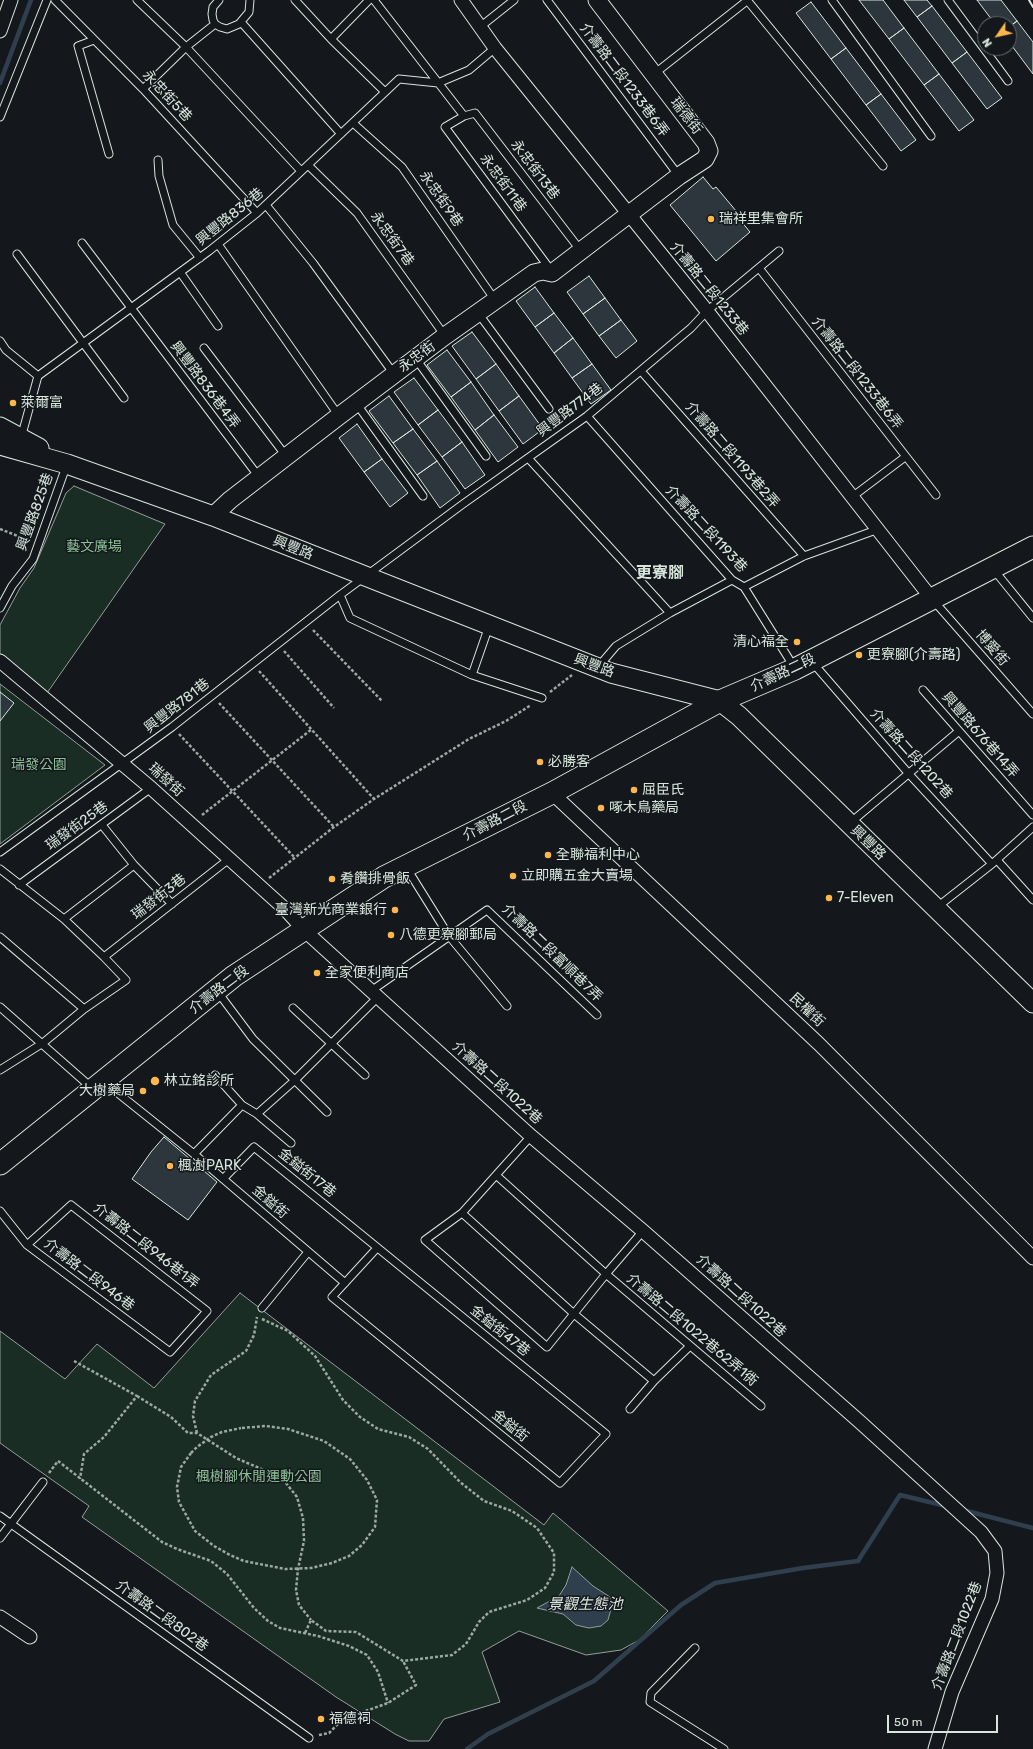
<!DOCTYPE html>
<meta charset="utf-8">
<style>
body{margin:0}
#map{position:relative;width:1033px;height:1749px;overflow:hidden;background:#14181c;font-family:Rubik,sans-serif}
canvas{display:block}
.north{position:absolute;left:977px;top:16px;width:40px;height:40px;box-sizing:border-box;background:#14181c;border:1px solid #626a69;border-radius:50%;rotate:236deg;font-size:11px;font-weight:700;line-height:16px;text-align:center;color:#d8e6dc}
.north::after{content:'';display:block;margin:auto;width:14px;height:18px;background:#ffb74d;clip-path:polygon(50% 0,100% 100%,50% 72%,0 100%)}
.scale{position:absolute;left:887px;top:1715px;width:111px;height:18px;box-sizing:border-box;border:2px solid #d8e6dc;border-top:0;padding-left:5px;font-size:12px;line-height:14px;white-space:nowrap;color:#d8e6dc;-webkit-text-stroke:3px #14181c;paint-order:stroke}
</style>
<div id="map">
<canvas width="1033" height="1749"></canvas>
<div class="north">N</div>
<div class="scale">50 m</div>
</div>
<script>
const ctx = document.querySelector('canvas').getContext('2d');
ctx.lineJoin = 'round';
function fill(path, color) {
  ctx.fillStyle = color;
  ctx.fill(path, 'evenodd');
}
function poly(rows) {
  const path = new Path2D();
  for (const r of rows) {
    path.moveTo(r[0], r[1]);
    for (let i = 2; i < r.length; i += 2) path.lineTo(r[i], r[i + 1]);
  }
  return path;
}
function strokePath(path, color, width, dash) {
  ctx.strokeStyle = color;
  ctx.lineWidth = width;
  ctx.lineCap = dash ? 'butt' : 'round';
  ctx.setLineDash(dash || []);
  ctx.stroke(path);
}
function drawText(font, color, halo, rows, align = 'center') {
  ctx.font = font + ' Rubik,"Noto Sans TC",sans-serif';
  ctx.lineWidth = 3;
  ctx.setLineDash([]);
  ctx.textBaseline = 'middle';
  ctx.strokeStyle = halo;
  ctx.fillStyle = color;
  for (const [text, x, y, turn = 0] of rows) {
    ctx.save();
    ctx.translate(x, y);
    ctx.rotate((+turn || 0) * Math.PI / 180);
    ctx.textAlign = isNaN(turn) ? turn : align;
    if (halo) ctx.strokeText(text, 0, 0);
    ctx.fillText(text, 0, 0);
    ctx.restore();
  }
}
const green = poly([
 [74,486,165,524,47,693,0,657,0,625,20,588,34,568,66,493,74,486],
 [0,684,105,765,0,844,0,684],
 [240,1293,544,1525,553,1513,668,1611,639,1640,621,1650,586,1655,519,1631,482,1652,500,1702,444,1719,429,1741,409,1741,395,1734,336,1697,82,1517,89,1506,0,1443,0,1331,65,1379,97,1344,154,1388,240,1293]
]);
fill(green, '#1a2d24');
strokePath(green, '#939e99', 1);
const water = poly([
 [572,1567,593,1586,610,1597,611,1609,608,1620,601,1626,589,1628,576,1625,563,1614,537,1608,559,1596,566,1585,572,1567]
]);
fill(water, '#2f3f4d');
strokePath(water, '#939e99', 1);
strokePath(poly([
 [0,83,31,0],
 [963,1510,1033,1528],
 [467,1749,488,1734,594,1681,681,1605,715,1583,803,1568,858,1561,900,1495,946,1506]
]), '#2f3f4d', 4.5);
const building = poly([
 [859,0,883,0,904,28,889,39,859,0],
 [904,0,927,0,932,6,917,17,904,0],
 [977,0,1001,0,1017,21,1009,27,1009,24,995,24,977,0],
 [811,2,846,48,831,59,796,13,811,2],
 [932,6,967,52,952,63,917,17,932,6],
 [1017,21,1033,42,1033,74,1009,42,1009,27,1017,21],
 [904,28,939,74,924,85,889,39,904,28],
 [846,48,881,94,866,105,831,59,846,48],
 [967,52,1002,98,987,109,952,63,967,52],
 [939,74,974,120,959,131,924,85,939,74],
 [881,94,916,140,901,151,866,105,881,94],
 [703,177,713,189,716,187,742,218,740,220,750,232,716,261,670,205,703,177],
 [589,276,605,298,583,314,567,292,589,276],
 [535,287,554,313,535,327,516,301,535,287],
 [605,298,621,320,599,336,583,314,605,298],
 [554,313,573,338,554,353,535,327,554,313],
 [621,320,637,341,616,358,599,336,621,320],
 [472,332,496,364,476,379,452,346,472,332],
 [573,338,592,364,572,378,554,353,573,338],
 [447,350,471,382,451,397,427,365,447,350],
 [496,364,519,396,499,411,476,379,496,364],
 [592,364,611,390,591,404,572,378,592,364],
 [414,378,438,410,418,425,394,392,414,378],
 [471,382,494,415,475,430,451,397,471,382],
 [389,396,413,429,393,443,369,411,389,396],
 [519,396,543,429,523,444,499,411,519,396],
 [438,410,462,442,442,457,418,425,438,410],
 [494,415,518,447,498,462,475,430,494,415],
 [357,424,382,459,364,472,339,438,357,424],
 [413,429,437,461,417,475,393,443,413,429],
 [462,442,485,475,465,489,442,457,462,442],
 [382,459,408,493,390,507,364,472,382,459],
 [437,461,460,493,440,508,417,475,437,461],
 [0,692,14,703,0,721,0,692],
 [164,1137,217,1182,188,1220,132,1179,151,1152,164,1137]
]);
fill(building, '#2c363c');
strokePath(building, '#d8e6dc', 1);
const service = poly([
 [55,0,143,89,257,213],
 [137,0,186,47,301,171],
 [219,0,213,7,212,14,213,20,215,24,220,27,227,29,239,24,249,12,250,0],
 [295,0,331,39,385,92],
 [374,0,464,116],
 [547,0,679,176],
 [747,0,883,166],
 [832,0,931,136],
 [948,0,1008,81],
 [241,22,341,134],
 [480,27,514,0],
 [331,39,369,0],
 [94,40,78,46,109,154],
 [654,74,748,0],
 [143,89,186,47,215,24],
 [0,117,47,0],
 [353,123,402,167,495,300],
 [158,160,159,176,173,225,200,258],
 [308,165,357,213,445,336],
 [266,205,313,263,394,374],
 [82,243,259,477],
 [218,244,339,416],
 [17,254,124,398],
 [759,268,936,495],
 [550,269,445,127,464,116,475,113,581,251],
 [180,272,218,326],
 [478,313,549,409],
 [0,341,6,350,38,376],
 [204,348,286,456],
 [416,359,486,456],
 [641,371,804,556],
 [356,403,423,496],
 [587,416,732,580,744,587,794,667],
 [21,438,38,376,209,251,257,213,399,79,438,83,469,70,495,48],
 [528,458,670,613],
 [852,497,905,457],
 [994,570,1033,618],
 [744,587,804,556,876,530],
 [340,595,350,618,472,675,542,698],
 [933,600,1033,714],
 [0,608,12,586,33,559,67,464],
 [813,663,909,774,992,864],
 [599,666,616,646,670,613,732,580],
 [472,675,489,626],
 [923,690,1033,815],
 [850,823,959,731],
 [102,825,134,865,172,904],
 [0,852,172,727,340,595,463,504,587,416,691,328,707,311,779,251],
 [997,860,1033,900],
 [406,867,449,936,507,1006],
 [0,869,64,919,104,957,126,980,84,1009,43,1043,0,1070],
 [19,885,151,788],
 [936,908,992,864,1033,827],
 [64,919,134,865],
 [0,937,84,1009],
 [104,957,229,859],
 [217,991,253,1039,327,1112],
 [371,991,487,910,597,1015],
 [0,1007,92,1088],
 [293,1008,365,1075],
 [215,1075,242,1105,257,1114,291,1143],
 [104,1082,194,1154,345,1283],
 [257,1114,294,1081,378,997],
 [531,1136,462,1213,425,1240,547,1347,606,1274,643,1231],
 [194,1154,242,1105],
 [496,1175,606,1274,761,1406],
 [223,1179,254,1147,606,1434,560,1483,332,1297,377,1248],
 [0,1211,27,1245,170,1352,207,1311,71,1205,27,1245],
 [462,1213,573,1313,654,1381],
 [262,1308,308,1252],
 [630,1409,654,1381,690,1346],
 [0,1516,309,1738],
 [0,1538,43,1482],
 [695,1648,651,1693,650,1702,724,1749]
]);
const minor = poly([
 [461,0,495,48,707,311,932,599],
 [0,31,11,0],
 [0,661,151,788,285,909,304,930,531,1136,643,1231,860,1422,981,1532,995,1551,997,1573,992,1599,952,1692,935,1749],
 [552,793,819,1044,1033,1258],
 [0,1617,30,1637]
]);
const tertiary = poly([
 [213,516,230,500,339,416,445,336,534,273,543,271,552,273,679,176,705,159,709,151,706,143,597,0]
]);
const secondary = poly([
 [0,427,39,448],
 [0,445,67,464,213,516,611,673,720,701,739,716,1033,1003]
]);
const primary = poly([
 [0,1164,234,976,384,877,552,793,720,701,795,669,1033,547]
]);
strokePath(service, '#d8e6dc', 9);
strokePath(minor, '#d8e6dc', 15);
strokePath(tertiary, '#d8e6dc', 19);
strokePath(secondary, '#d8e6dc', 21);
strokePath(primary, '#d8e6dc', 23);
strokePath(poly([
 [0,529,28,540],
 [313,630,382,701],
 [284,651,334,708],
 [259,671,374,799],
 [550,692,572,675],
 [219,703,334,827],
 [179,734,295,858],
 [202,815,312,729],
 [269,878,334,827,374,799,469,739,506,721,531,705],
 [262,1319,288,1331,315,1356,343,1400,360,1417,378,1429,409,1437,428,1449,460,1482,484,1501,512,1511,537,1528,554,1553,554,1572,545,1588,527,1600,489,1612,479,1622,466,1644,452,1655,403,1661,356,1632,326,1631,311,1620,305,1633],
 [74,1361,137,1396,104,1437,84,1454,80,1479],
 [137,1396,171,1417,188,1433,197,1433,236,1458,282,1478,297,1497,303,1518,304,1541,298,1569,296,1590,299,1605,311,1620],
 [197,1433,193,1416,195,1401,211,1375,246,1351,254,1335,257,1317],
 [191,1453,181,1467,177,1487,179,1502,195,1531,214,1546,230,1555,244,1561,285,1569,311,1568,332,1563,349,1556,362,1545,375,1527,377,1500,367,1480,350,1459,324,1441,288,1429,266,1426,241,1428],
 [49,1473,58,1461,162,1542,177,1549,211,1561,227,1574,254,1608,268,1621,280,1628,318,1636,349,1646,367,1655,378,1672,388,1703],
 [319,1735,329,1733,348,1714,360,1713,388,1703,416,1685,403,1661]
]), '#9da8a2', 2.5, [3, 2]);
strokePath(service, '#14181c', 7);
strokePath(minor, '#14181c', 13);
strokePath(tertiary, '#14181c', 17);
strokePath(secondary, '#14181c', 19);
strokePath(primary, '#14181c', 21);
strokePath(poly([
 [191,1453,197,1447,211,1437,222,1432,241,1428]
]), '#9da8a2', 2.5, [3, 2]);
strokePath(poly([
 [1029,0,1033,7]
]), '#d8e6dc', 2);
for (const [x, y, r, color] of [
 [711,219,4,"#ffb74d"],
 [13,403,4,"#ffb74d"],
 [797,642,4,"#ffb74d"],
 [859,655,4,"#ffb74d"],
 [540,762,4,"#ffb74d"],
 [634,790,4,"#ffb74d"],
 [601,808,4,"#ffb74d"],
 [548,855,4,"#ffb74d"],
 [513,876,4,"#ffb74d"],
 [332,879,4,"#ffb74d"],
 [829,898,4,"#ffb74d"],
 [395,910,4,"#ffb74d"],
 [391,935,4,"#ffb74d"],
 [317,973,4,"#ffb74d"],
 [155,1081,5,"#ffb74d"],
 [143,1091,4,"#ffb74d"],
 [170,1166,4,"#ffb74d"],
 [321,1719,4,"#ffb74d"]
]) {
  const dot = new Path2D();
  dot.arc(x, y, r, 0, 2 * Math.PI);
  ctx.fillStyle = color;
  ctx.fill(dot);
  strokePath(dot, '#14181c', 1.5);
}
drawText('14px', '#d8e6dc', '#14181c', [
 ["介壽路二段1233巷6弄",624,80,53],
 ["永忠街5巷",167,96,47],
 ["瑞德街",686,116,52],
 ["永忠街13巷",535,170,53],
 ["永忠街11巷",503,183,54],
 ["永忠街9巷",441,199,55],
 ["興豐路836巷",230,217,-39],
 ["永忠街7巷",392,239,54],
 ["介壽路二段1233巷",709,289,51],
 ["永忠街",417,357,-36],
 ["介壽路二段1233巷6弄",857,373,52],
 ["興豐路836巷4弄",205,385,53],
 ["興豐路774巷",570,410,-37],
 ["介壽路二段1193巷2弄",732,455,49],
 ["興豐路825巷",35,512,-70],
 ["介壽路二段1193巷",706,529,47],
 ["興豐路",293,548,22],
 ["博愛街",992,648,49],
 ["興豐路",594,666,20],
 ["介壽路二段",783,673,-25],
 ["興豐路781巷",177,706,-38],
 ["興豐路676巷14弄",980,735,49],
 ["介壽路二段1202巷",911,754,48],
 ["瑞發街",166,780,42],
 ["介壽路二段",495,821,-27],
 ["瑞發街25巷",77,826,-36],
 ["興豐路",868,843,44],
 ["瑞發街3巷",159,897,-38],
 ["介壽路二段富順巷7弄",552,953,44],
 ["介壽路二段",219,990,-37],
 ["民權街",807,1010,43],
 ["介壽路二段1022巷",497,1083,42],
 ["金鎰街17巷",307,1173,39],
 ["金鎰街",270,1202,41],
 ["介壽路二段946巷1弄",146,1246,38],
 ["介壽路二段946巷",89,1275,37],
 ["介壽路二段1022巷",741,1296,42],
 ["介壽路二段1022巷62弄1衖",692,1330,40],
 ["金鎰街47巷",500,1331,39],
 ["金鎰街",510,1426,39],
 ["介壽路二段802巷",162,1616,36],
 ["介壽路二段1022巷",957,1636,-69]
]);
drawText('14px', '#d8e6dc', '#14181c', [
 ["瑞祥里集會所",719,219],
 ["萊爾富",21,403],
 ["清心福全",789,642,"right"],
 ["更寮腳(介壽路)",867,655],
 ["必勝客",548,762],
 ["屈臣氏",642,790],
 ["啄木鳥藥局",609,808],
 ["全聯福利中心",556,855],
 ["立即購五金大賣場",521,876],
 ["肴饡排骨飯",340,879],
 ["7-Eleven",837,898],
 ["臺灣新光商業銀行",387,910,"right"],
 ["八德更寮腳郵局",399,935],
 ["全家便利商店",325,973],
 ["林立銘診所",164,1081],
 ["大樹藥局",135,1091,"right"],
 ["楓澍PARK",178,1166],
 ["福德祠",329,1719]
], 'left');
drawText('14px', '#8ac095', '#14181c', [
 ["藝文廣場",94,547],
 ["瑞發公園",39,765],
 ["楓樹腳休閒運動公園",259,1477]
]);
drawText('italic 15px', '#d8e6dc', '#14181c', [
 ["景觀生態池",585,1605]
]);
drawText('bold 16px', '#d8e6dc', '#14181c', [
 ["更寮腳",660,573]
]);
</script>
